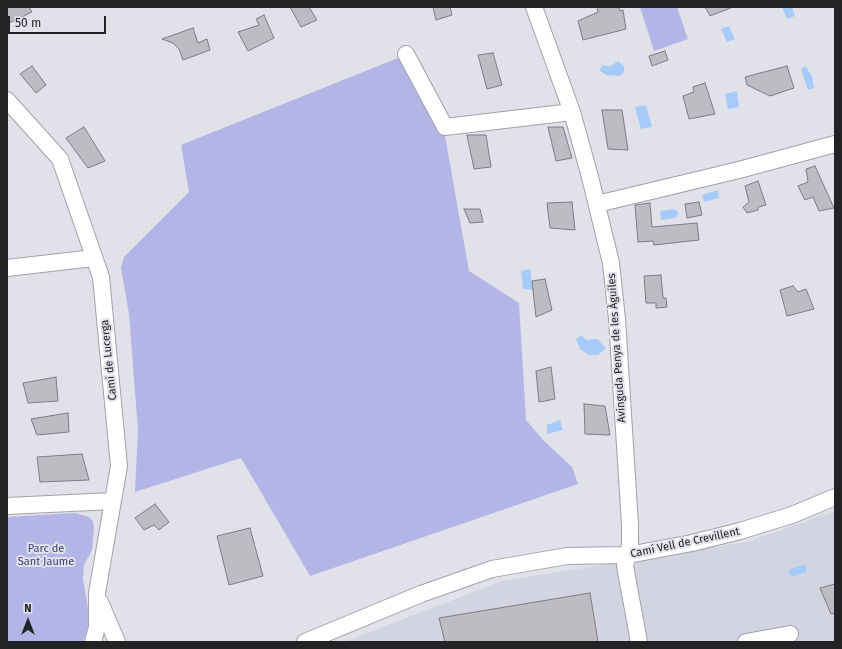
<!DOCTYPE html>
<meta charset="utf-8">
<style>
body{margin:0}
#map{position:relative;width:842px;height:649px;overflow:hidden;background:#e1e1e9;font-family:"Fira Sans",sans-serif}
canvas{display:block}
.frame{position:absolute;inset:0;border:8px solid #222325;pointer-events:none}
.north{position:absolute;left:8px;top:601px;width:40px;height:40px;-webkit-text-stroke:3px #e1e1e9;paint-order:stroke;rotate:0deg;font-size:11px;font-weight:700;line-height:16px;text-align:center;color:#222325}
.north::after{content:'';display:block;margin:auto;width:14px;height:18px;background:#222325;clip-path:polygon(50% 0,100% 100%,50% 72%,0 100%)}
.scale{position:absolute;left:8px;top:16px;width:98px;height:18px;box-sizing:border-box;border:2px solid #222325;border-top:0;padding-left:5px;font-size:12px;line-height:14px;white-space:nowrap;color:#222325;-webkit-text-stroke:3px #e1e1e9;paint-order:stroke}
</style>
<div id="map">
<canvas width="842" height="649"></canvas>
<div class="frame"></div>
<div class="north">N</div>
<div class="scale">50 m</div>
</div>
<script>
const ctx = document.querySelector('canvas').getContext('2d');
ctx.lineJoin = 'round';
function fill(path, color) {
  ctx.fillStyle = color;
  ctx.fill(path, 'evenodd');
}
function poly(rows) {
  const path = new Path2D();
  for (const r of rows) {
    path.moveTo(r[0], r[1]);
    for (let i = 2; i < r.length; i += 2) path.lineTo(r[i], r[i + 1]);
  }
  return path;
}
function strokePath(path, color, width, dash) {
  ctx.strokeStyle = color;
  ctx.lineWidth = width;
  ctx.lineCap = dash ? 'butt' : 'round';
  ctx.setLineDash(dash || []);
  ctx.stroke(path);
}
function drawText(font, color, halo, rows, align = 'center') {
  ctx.font = font + ' "Fira Sans",sans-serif';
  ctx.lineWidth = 4;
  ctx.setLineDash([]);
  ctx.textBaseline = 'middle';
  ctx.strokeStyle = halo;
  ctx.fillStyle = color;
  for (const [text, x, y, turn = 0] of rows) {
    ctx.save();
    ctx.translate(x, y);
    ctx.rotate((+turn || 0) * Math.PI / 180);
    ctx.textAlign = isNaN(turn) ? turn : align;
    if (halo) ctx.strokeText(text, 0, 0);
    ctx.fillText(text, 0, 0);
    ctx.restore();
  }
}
fill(poly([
 [835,511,835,642,344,642,502,581,747,542]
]), '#d3d4e2');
fill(poly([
 [640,7,677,7,688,39,654,51],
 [398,58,445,136,469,271,519,303,526,420,543,440,572,467,578,484,310,576,241,458,135,492,138,430,129,314,121,268,124,257,189,192,181,145],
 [75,513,89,517,93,521,94,527,92,550,84,565,83,579,90,620,83,642,7,642,7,517]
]), '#b3b5e6');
fill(poly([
 [782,7,792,7,795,16,787,19],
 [729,26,735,39,727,42,721,29],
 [618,61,624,66,624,72,620,76,606,75,600,71,601,67,604,65,609,67],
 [805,66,812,76,814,88,808,90,801,69],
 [737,91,739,107,728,109,725,94],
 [646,105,652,127,641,129,635,107],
 [718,190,719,198,704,202,702,195],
 [675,209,679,213,675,218,661,220,660,211],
 [530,269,533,290,523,289,521,271],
 [582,335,586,340,597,339,606,348,598,355,589,355,580,349,576,339],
 [560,420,563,430,547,434,547,425],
 [805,564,807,572,792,577,788,570]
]), '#a7cbf8');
const building = poly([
 [7,7,29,7,32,12,7,24,7,7],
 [290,7,309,7,317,20,301,27,290,7],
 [433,7,450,7,452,15,436,20,433,7],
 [597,7,619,7,620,11,623,10,626,29,583,40,578,21,598,12,597,7],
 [705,7,733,7,710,16,705,7],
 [264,15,274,38,248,51,238,32,259,25,256,19,264,15],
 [193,28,198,43,207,39,210,50,183,60,179,49,173,43,162,39,193,28],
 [665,51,668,60,652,66,649,56,665,51],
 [493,53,502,85,487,89,478,55,493,53],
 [32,66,46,85,36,93,20,74,32,66],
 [787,66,794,88,770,96,747,85,745,77,787,66],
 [705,83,715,114,689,119,683,96,694,92,693,87,705,83],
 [602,110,622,110,628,150,608,149,602,110],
 [84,127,105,161,88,168,66,138,84,127],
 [548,127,563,127,572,158,556,161,548,127],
 [467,135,486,135,491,167,474,169,467,135],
 [815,166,834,208,819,211,813,197,805,200,798,186,808,182,806,169,815,166],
 [758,181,766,205,758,207,758,210,747,213,743,207,749,202,745,186,758,181],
 [572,202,575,230,550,228,547,203,572,202],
 [699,202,702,215,687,218,685,204,699,202],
 [650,203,652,227,697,223,699,240,654,245,653,241,638,242,635,205,650,203],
 [464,209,480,209,483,222,470,223,464,209],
 [661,275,663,298,666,298,667,307,656,308,656,303,646,303,644,276,661,275],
 [545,279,552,310,536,317,532,281,545,279],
 [793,286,798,292,806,289,814,309,787,316,780,290,793,286],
 [551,367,555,399,539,402,536,371,551,367],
 [56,377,58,401,28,403,23,383,56,377],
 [584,404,605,406,610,435,585,434,584,404],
 [68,413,69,432,37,435,31,419,68,413],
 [82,454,89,480,40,482,37,457,82,454],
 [155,504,169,522,159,530,154,525,144,530,135,518,155,504],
 [250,528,263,576,229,585,217,536,250,528],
 [835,584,835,613,831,614,820,588,835,584],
 [590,593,598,642,445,642,439,618,590,593]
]);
fill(building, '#bebbc2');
strokePath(building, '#7e7b82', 1);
const minor = poly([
 [534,7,572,112,590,177,611,263,617,319,630,525,630,545,625,566,639,642],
 [406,54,445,127,572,112],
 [7,100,60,159,101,277,119,466,97,593,97,627,93,642],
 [597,204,739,170,835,144],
 [7,268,94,258],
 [7,506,113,501],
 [100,602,117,642],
 [305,642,421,594,492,569,567,556,628,555,692,543,740,531,792,515,835,497],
 [746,642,790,634]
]);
strokePath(minor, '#a1a1a8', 18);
strokePath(minor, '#fff', 16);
drawText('11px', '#222325', '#e1e1e9', [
 ["Avinguda Penya de les Àguiles",617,348,-94],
 ["Camí de Lucerga",109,360,-96],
 ["Camí Vell de Crevillent",685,543,-12]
]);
drawText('11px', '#444080', '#e1e1e9', [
 ["Parc de",46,549],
 ["Sant Jaume",46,562]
]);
</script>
